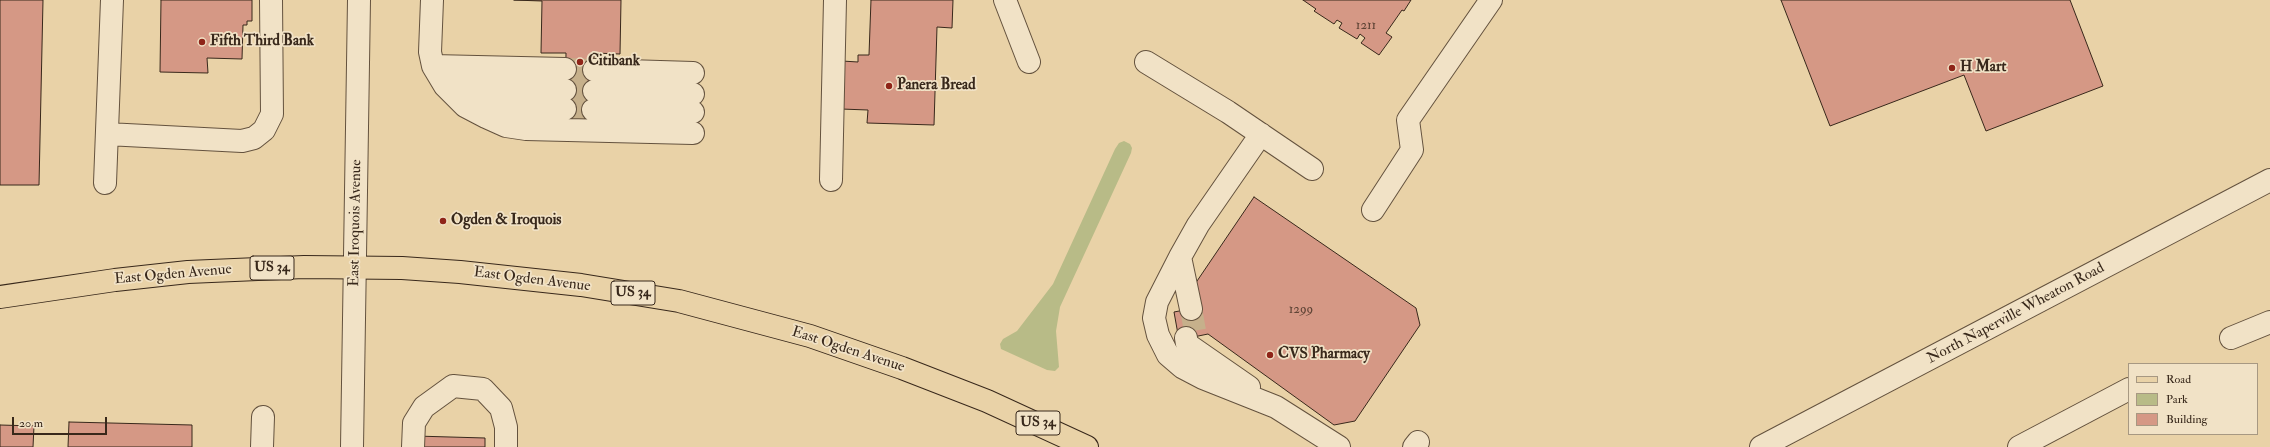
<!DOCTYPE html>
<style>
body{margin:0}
#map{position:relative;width:2270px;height:447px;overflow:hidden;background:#e9d2a7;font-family:"IM FELL Double Pica",serif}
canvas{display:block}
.legend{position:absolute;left:2128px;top:363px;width:130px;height:72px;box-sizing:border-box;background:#f1e2c6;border:1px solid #a79882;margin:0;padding:5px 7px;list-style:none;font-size:12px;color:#38281b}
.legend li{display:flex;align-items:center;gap:8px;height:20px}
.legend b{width:20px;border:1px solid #a79882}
.scale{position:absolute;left:12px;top:417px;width:95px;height:18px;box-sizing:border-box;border:2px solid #38281b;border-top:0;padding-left:5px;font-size:12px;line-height:14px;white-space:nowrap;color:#38281b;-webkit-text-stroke:3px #f1e2c6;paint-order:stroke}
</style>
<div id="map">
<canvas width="2270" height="447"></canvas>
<ul class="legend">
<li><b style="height:5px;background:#e9d2a7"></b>Road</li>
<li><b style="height:11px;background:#b8bb87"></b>Park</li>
<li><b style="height:11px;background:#d59885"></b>Building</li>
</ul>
<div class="scale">20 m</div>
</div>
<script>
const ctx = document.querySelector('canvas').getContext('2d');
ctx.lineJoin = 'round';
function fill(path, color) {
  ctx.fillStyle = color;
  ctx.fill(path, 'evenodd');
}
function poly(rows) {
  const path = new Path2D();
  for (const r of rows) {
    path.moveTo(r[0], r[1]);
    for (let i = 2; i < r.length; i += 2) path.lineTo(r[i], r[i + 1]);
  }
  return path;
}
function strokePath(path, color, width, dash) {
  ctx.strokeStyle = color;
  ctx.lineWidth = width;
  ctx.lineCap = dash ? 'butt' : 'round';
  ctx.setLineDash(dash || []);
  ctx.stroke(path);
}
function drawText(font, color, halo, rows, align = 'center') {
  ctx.font = font + ' "IM FELL Double Pica",serif';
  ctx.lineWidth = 3.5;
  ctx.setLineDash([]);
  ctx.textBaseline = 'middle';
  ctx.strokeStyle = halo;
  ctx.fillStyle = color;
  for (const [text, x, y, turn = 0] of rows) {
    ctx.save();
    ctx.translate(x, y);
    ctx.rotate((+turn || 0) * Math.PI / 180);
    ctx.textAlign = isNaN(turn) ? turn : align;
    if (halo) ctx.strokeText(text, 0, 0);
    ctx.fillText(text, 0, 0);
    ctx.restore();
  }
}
fill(poly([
 [1124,141,1130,144,1132,148,1131,153,1060,307,1056,331,1059,367,1055,371,1047,370,1001,349,1000,344,1003,339,1017,331,1053,284,1115,149,1119,143]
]), '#b8bb87');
const building = poly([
 [0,0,43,0,39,185,0,185,0,0],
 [161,0,252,0,252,21,247,21,247,25,243,25,242,59,207,58,208,73,160,72,161,0],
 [514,0,621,0,620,54,594,53,593,119,565,118,566,53,541,53,542,1,514,0],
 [871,0,953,0,952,28,937,27,934,125,867,123,868,110,841,109,842,61,858,62,858,55,869,55,871,0],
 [1303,0,1411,0,1404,11,1402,10,1386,33,1392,37,1379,55,1361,43,1365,38,1360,34,1357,39,1339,28,1342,23,1337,20,1334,24,1314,11,1316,9,1303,0],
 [1781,0,2070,0,2103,86,1986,131,1964,75,1830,126,1781,0],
 [1254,197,1416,308,1420,325,1355,421,1334,425,1208,334,1179,340,1174,312,1200,307,1195,284,1254,197],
 [69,422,192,425,192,447,68,447,69,422],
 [0,425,34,426,33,447,0,447,0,425],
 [415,436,485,438,485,447,414,447,415,436]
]);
fill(building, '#d59885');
strokePath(building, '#38281b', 1);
strokePath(poly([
 [565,69,594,70],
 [565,90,594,91],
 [565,109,593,110],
 [1191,309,1196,336]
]), '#c6b08b', 22, [22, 11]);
const minor = poly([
 [432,0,430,52,433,66,445,86,465,106,486,117,506,126,526,129,693,133],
 [1005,0,1029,62],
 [1146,62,1228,112,1312,169],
 [433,66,565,69],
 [594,70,693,73],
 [445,86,565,90],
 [594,91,693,94],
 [472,106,565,109],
 [593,110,693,112],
 [107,134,242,141,254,138,264,130,272,114,271,0],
 [1261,134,1198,225,1180,257,1157,302,1154,318,1158,335,1168,355,1182,367,1203,378,1276,407,1339,447],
 [831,180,835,0],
 [105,183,112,0],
 [1373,210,1412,150,1408,120,1491,0],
 [1180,257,1191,309],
 [1186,338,1187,344,1249,387],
 [2231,338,2270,322],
 [262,447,263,417],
 [352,447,359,0],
 [413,447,414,423,424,407,453,386,483,389,501,408,506,427,506,447],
 [1414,447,1418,442],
 [1761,447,2270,180],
 [2019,447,2129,389]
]);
const major = poly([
 [0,297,115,280,188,272,304,267,402,268,460,272,581,285,679,301,810,336,902,368,987,401,1087,447]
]);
strokePath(minor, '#64523e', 24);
strokePath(major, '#38281b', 24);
strokePath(minor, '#f1e2c6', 22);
strokePath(major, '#e9d2a7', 22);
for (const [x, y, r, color] of [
 [202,42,4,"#8f2418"],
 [580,62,4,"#8f2418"],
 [1952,68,4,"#8f2418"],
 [889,86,4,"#8f2418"],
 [443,221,4,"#8f2418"],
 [1270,355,4,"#8f2418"]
]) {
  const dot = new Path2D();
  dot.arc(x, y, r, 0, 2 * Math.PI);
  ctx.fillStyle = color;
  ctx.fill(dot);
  strokePath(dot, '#f1e2c6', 1.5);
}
drawText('13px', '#5f4436', null, [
 ["1211",1366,26],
 ["1299",1301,310]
]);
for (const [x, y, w] of [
 [272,268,44],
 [633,293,44],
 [1038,423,44]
]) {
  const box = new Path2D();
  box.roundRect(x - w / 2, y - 12, w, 24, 3);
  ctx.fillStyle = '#f1e2c6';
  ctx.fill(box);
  strokePath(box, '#38281b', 1);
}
drawText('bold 14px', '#38281b', null, [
 ["US 34",272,268],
 ["US 34",633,293],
 ["US 34",1038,423]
]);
drawText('bold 15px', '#38281b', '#f1e2c6', [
 ["Fifth Third Bank",210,42],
 ["Citibank",588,62],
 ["H Mart",1960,68],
 ["Panera Bread",897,86],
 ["Ogden & Iroquois",451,221],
 ["CVS Pharmacy",1278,355]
], 'left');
drawText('15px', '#38281b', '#f1e2c6', [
 ["East Iroquois Avenue",356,223,-89],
 ["East Ogden Avenue",173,275,-5],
 ["East Ogden Avenue",532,280,7],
 ["North Naperville Wheaton Road",2016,314,-28],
 ["East Ogden Avenue",848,350,18]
]);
</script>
